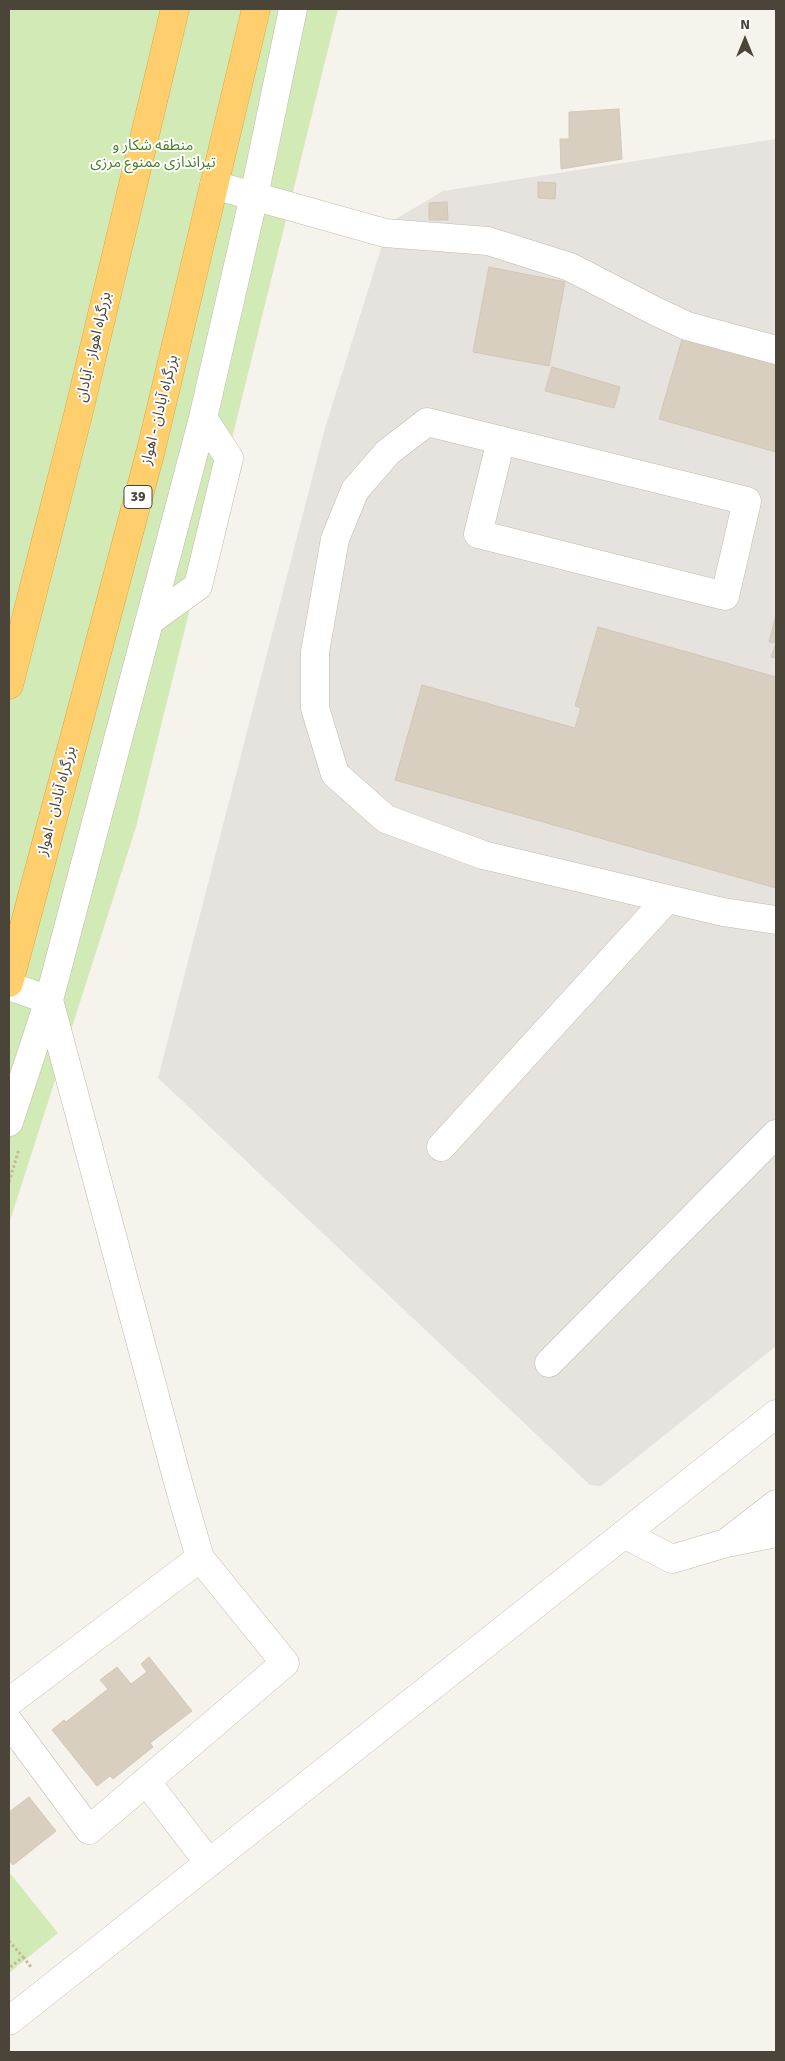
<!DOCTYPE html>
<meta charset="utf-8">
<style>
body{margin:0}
#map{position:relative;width:785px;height:2061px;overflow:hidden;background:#f6f3ec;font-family:Signika,sans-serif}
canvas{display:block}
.frame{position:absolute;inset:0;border:10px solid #4b4439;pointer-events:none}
.north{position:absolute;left:720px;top:15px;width:50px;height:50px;-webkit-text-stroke:4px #fff;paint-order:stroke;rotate:0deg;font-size:14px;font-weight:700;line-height:20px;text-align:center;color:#4b4439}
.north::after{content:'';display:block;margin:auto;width:18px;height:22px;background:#4b4439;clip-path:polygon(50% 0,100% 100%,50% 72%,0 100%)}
</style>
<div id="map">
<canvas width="785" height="2061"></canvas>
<div class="frame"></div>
<div class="north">N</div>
</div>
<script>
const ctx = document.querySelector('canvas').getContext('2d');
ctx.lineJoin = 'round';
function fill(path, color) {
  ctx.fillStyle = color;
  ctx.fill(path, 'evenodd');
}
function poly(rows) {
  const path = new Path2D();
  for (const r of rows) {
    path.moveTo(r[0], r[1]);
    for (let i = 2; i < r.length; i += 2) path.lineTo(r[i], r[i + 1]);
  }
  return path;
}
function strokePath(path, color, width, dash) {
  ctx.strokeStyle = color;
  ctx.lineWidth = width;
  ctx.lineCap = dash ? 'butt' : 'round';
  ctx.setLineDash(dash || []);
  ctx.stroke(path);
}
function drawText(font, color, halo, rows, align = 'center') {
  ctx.font = font + ' Signika,"Noto Sans Arabic",sans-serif';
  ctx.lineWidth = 4;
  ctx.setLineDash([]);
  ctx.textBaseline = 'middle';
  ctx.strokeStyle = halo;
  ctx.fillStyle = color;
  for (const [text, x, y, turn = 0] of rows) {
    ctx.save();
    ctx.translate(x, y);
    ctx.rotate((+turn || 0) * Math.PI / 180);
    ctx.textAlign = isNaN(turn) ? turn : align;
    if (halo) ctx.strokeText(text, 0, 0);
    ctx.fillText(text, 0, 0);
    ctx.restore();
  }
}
fill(poly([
 [776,139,776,1346,601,1486,590,1485,158,1078,325,428,389,223,443,191]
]), '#e6e2dd');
fill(poly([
 [9,9,338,9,136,827,9,1224],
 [9,1872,58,1933,9,1973]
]), '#d2eab5');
const building = poly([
 [619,109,622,159,561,169,560,139,569,139,569,112,619,109],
 [538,182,556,183,555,199,538,198,538,182],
 [447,202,448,220,429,220,429,203,447,202],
 [489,267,565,282,549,366,473,352,489,267],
 [683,336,776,354,776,452,659,419,683,336],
 [552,367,620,387,614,408,545,391,552,367],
 [776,615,776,658,771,657,776,643,769,642,776,615],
 [598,627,776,677,776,888,395,780,422,685,575,728,581,708,575,706,598,627],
 [149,1657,192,1711,150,1743,153,1747,113,1779,110,1776,97,1786,52,1730,64,1720,66,1722,108,1689,100,1680,117,1667,131,1684,147,1672,141,1664,149,1657],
 [29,1797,56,1831,13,1865,9,1860,9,1812,29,1797]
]);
fill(building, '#d8cfc1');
strokePath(building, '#d3c7b4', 1);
const minor = poly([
 [214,185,385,233,488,241,570,267,655,311,687,326,776,350],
 [501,440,478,534,725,596,747,501,427,422,388,452,355,490,335,539,315,652,315,708,335,774,386,819,483,855,723,912,776,920],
 [151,620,198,586,229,458,203,418],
 [9,986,49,1000,178,1482,200,1558,285,1663,89,1830,9,1722],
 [9,1122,49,1000,203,418,254,196,293,9],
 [441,1147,667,899],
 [549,1363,776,1134],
 [624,1534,672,1559,726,1543,776,1504],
 [732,1542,776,1533],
 [9,1702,200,1558],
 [146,1781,209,1863],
 [9,2021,776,1414]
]);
const highway = poly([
 [9,685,78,415,175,9],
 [9,983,151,450,256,9]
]);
strokePath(minor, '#c2bbae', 29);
strokePath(highway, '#e0a43c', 29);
strokePath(poly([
 [9,1182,19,1149],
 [9,1941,23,1957,9,1968],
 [23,1957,31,1967]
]), '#c4b79f', 3, [2.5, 2.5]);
strokePath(minor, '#fff', 28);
strokePath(highway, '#ffcf6e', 28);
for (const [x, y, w] of [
 [138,497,28]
]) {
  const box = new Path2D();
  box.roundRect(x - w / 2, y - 11.5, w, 23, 4);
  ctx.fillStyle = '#fff';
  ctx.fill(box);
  strokePath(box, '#4b4439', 1);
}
drawText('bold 14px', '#4b4439', null, [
 ["39",138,497]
]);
drawText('15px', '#4a7f2a', '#fff', [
 ["منطقه شکار و",153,146],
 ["تیراندازی ممنوع مرزی",153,163]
]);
drawText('15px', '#4b4439', '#fff', [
 ["بزرگراه اهواز - آبادان",94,347,-77],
 ["بزرگراه آبادان - اهواز",160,410,-76],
 ["بزرگراه آبادان - اهواز",57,801,-75]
]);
</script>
